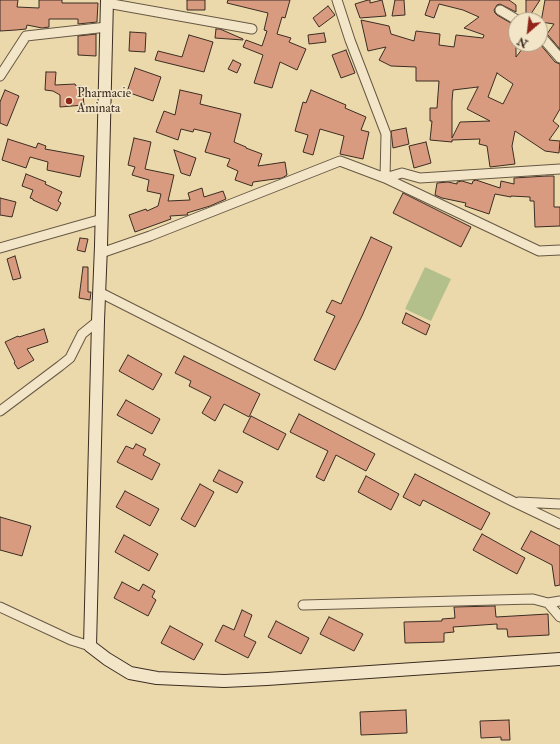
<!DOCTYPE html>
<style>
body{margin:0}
#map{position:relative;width:560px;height:744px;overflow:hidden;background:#ecd9ab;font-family:"IM FELL Double Pica",serif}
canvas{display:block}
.north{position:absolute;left:508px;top:12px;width:40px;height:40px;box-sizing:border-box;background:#f3e6c8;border:1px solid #a99c86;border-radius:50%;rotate:208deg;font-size:11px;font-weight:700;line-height:16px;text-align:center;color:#3b2d22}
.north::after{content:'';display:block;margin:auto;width:14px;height:18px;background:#8f2418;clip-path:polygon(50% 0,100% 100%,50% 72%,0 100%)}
</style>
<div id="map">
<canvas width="560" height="744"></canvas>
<div class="north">N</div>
</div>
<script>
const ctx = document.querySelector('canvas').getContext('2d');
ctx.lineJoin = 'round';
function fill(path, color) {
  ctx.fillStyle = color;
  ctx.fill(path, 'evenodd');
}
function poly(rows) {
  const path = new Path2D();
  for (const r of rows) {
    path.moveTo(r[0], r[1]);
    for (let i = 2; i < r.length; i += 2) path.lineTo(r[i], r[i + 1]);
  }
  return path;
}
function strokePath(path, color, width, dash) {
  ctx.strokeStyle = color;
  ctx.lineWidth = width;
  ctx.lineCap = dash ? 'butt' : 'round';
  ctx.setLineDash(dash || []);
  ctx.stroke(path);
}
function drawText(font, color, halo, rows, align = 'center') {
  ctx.font = font + ' "IM FELL Double Pica",serif';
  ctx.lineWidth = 3.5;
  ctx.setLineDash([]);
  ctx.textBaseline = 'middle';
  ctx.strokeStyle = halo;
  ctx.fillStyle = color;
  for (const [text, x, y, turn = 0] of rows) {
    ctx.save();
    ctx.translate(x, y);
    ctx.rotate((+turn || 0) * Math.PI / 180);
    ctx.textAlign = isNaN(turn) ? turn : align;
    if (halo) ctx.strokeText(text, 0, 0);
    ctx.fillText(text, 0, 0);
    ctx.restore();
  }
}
fill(poly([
 [425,267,451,279,431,321,405,309]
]), '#b3c08c');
const building = poly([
 [0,0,18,0,17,7,39,8,39,0,62,0,62,3,98,3,97,21,97,22,78,24,78,19,49,19,49,27,42,28,27,25,26,29,16,30,0,31,0,0],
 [187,0,205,0,205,10,187,10,187,0],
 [228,0,290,0,285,18,282,17,277,34,291,38,289,42,306,49,297,70,280,62,272,88,254,83,263,55,243,47,246,40,262,46,267,31,264,30,268,13,227,3,228,0],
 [368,0,370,0,370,3,382,0,386,16,360,18,355,4,368,0],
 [395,0,404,0,405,15,392,16,395,0],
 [430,0,509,0,516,5,516,12,500,4,497,5,494,10,495,13,497,15,516,26,516,57,526,44,540,44,555,62,560,64,560,109,553,121,559,126,549,140,560,141,559,153,545,151,515,131,512,146,515,164,490,167,487,146,479,144,480,139,452,140,452,142,430,140,432,121,430,121,430,108,437,108,439,81,416,81,416,67,391,66,379,60,386,47,368,51,361,20,389,26,391,34,414,41,416,31,440,34,439,45,454,47,456,35,483,38,484,35,464,28,479,17,463,10,439,4,434,18,425,15,430,0],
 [497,73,513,84,503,104,488,97,497,73],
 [478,87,467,109,490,121,460,122,452,138,452,101,453,90,478,87],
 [526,0,540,0,527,20,526,20,526,0],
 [545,0,560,0,560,49,547,34,554,24,541,22,545,0],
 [328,6,335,15,319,27,313,18,328,6],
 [216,29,220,29,243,39,243,40,215,38,216,29],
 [130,32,146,33,145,52,129,51,130,32],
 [324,33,326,42,309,44,308,35,324,33],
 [96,34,96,56,78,55,78,36,96,34],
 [189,35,213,42,204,72,155,60,158,51,182,57,189,35],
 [346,50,355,73,341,78,332,55,346,50],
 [233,60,241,64,237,73,228,69,233,60],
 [135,68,161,77,153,101,127,92,135,68],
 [46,72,56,72,55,85,75,84,76,86,82,86,84,105,60,107,60,95,53,91,45,90,46,72],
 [5,90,19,96,7,126,0,123,0,102,5,90],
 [180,90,202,95,200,104,241,114,234,142,246,147,246,148,262,154,258,166,285,162,287,175,282,178,253,182,252,186,235,180,238,171,227,166,230,159,205,152,211,133,194,129,193,132,181,129,178,140,156,132,164,111,175,115,180,90],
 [311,90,346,105,345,108,366,117,361,130,369,132,363,159,340,154,344,136,320,129,313,155,303,152,308,135,295,131,303,102,306,103,311,90],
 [406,128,409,144,393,148,391,131,406,128],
 [134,138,151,142,145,169,174,175,168,201,190,200,188,193,202,188,204,197,223,191,226,199,210,206,187,213,188,215,186,215,170,216,171,219,135,232,129,215,146,209,147,211,158,206,161,194,147,191,149,180,132,175,135,167,128,165,134,138],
 [8,139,36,148,38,143,46,146,45,149,84,156,80,177,47,170,48,162,30,157,26,168,2,160,8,139],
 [426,142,431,163,414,168,409,146,426,142],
 [174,150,196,158,190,176,181,173,174,150],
 [26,174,46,182,45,184,62,192,58,201,61,203,57,211,33,200,33,199,30,198,33,190,22,186,26,174],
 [547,176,554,176,554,207,560,207,560,226,535,227,534,201,530,201,530,197,511,196,511,197,495,194,489,214,465,206,466,203,442,198,435,195,437,183,448,182,457,184,457,182,462,181,472,184,473,181,476,180,500,188,501,181,514,184,514,178,547,176],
 [403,193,471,227,461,247,393,213,403,193],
 [0,198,16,202,12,217,0,215,0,198],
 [371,237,392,247,362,316,335,370,314,360,335,316,326,312,332,300,341,304,371,237],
 [80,238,88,239,85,252,77,250,80,238],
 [15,256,21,278,13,280,7,259,15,256],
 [83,267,88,267,88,292,91,292,90,300,79,298,83,267],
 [406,313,430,325,426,335,402,323,406,313],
 [44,329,48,342,27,349,34,360,18,369,14,363,15,362,5,342,18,336,19,337,44,329],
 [128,355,162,374,153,390,119,371,128,355],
 [184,356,260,394,249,417,224,404,215,421,202,413,211,397,189,386,191,381,175,373,184,356],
 [126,400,160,419,152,434,117,415,126,400],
 [299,414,375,454,366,471,336,455,324,481,316,477,328,451,290,432,299,414],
 [251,416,286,434,278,450,243,432,251,416],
 [136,444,146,449,143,455,160,464,152,480,117,462,126,446,133,449,136,444],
 [219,470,243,482,237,493,213,481,219,470],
 [415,474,490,513,481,530,423,500,420,506,403,497,415,474],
 [366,476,399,494,391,510,358,492,366,476],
 [200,484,214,492,195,527,181,519,200,484],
 [125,491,159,509,150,526,116,507,125,491],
 [0,517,31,526,22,556,0,550,0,517],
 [531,531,560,546,560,585,555,586,552,565,521,549,531,531],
 [482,534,525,558,517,574,473,550,482,534],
 [124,535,158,554,149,571,115,552,124,535],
 [122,582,139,591,143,584,155,591,152,597,156,600,148,616,114,598,122,582],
 [495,606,496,617,548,614,549,635,508,637,507,629,497,629,497,624,453,627,454,632,444,633,444,642,405,643,404,622,442,621,442,619,455,618,454,607,495,606],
 [242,610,252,615,244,636,256,642,248,658,215,641,223,625,234,630,242,610],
 [329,617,363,634,354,651,320,634,329,617],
 [276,621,309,638,301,654,268,637,276,621],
 [170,626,203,644,194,660,161,643,170,626],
 [406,710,407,733,361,735,360,712,406,710],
 [509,720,510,740,501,740,501,737,481,738,480,721,509,720]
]);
fill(building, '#d89b80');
strokePath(building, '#3b2d22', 1);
const street = poly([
 [337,0,350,40,386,134,385,178,402,173,420,178,560,169],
 [107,3,252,29],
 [500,10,517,20],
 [540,35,560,58],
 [0,76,26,36,107,27],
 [0,248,102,219],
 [101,253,150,236,340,161,385,178,539,251,560,250],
 [99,292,514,502,560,524],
 [0,411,60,366,70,358,82,334,98,321],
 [519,502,560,504],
 [548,603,560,601],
 [303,605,533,599,548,603,560,617],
 [0,607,71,640,90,646]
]);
const secondary = poly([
 [107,0,101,246,98,321,90,646,107,659,130,673,157,678,224,681,267,679,560,659]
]);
strokePath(street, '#675844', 11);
strokePath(secondary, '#3b2d22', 14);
strokePath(street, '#f3e6c8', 9);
strokePath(secondary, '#f3e6c8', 12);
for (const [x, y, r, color] of [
 [69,101,4,"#8f2418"]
]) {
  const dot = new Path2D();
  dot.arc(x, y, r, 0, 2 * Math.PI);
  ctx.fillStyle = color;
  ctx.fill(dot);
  strokePath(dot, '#f3e6c8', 1.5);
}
drawText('13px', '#3b2d22', '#f3e6c8', [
 ["Pharmacie",77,94],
 ["Aminata",77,109]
], 'left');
</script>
